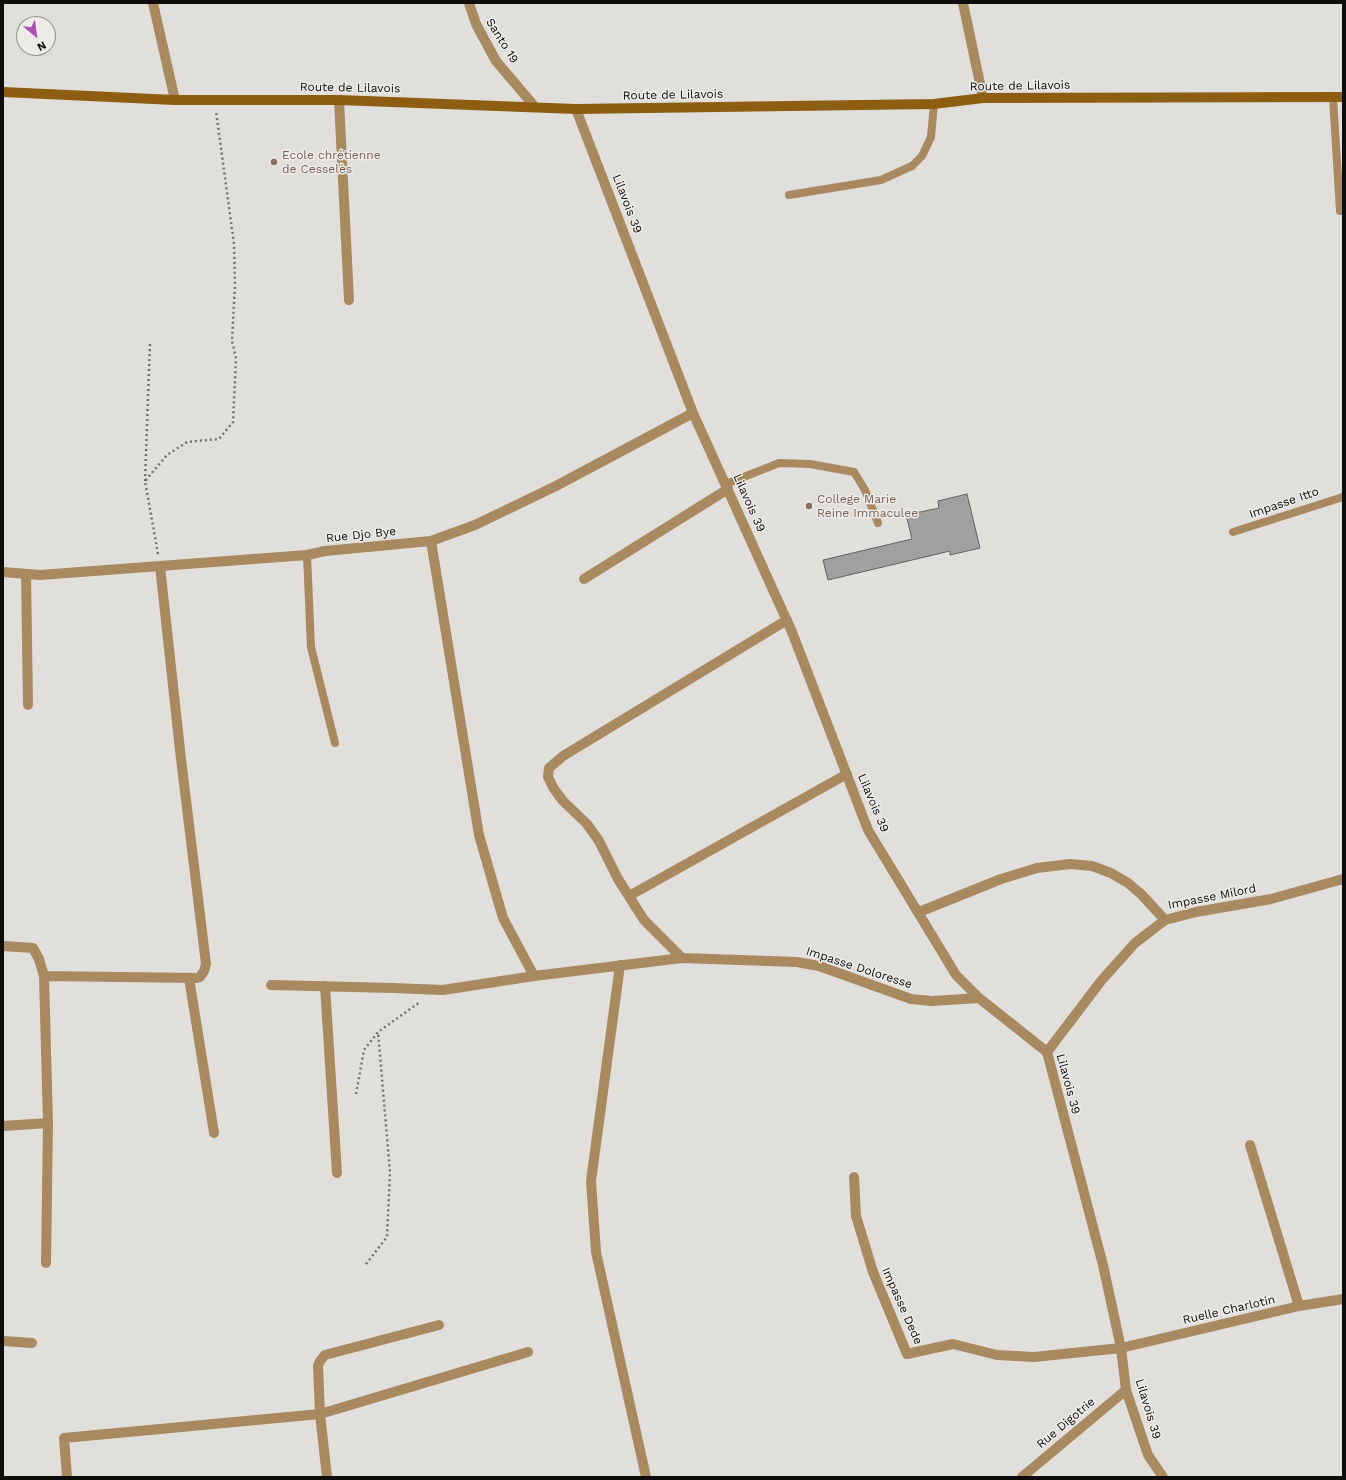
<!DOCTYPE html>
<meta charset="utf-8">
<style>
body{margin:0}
#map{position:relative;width:1346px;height:1480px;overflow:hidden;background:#e0dfdc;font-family:"Work Sans",sans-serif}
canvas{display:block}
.frame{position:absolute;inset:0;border:4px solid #0e0d0c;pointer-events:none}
.north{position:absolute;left:16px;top:16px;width:40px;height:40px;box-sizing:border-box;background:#edece9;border:1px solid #949391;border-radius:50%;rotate:151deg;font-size:11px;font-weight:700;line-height:16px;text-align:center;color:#0e0d0c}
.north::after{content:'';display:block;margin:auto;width:14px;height:18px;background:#af4fb7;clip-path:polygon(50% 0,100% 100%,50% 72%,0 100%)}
</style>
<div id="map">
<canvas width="1346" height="1480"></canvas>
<div class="frame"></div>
<div class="north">N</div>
</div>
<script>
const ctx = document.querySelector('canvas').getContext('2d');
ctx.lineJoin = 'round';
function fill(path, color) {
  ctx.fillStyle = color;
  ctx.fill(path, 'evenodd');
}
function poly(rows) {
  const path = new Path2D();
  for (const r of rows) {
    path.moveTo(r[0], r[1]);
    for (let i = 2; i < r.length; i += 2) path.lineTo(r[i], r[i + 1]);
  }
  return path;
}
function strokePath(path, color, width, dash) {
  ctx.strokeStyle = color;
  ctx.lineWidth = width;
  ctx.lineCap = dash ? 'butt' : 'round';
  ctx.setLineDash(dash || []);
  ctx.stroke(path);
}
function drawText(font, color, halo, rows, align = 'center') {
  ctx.font = font + ' "Work Sans",sans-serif';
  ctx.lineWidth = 3;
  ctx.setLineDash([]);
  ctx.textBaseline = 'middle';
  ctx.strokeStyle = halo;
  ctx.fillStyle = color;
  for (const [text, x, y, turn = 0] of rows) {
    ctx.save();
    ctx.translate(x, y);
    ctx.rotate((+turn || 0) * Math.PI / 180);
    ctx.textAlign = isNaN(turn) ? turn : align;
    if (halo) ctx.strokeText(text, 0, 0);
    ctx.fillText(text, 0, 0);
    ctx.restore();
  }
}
const building = poly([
 [967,494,980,548,950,555,950,551,828,580,823,560,912,539,906,515,939,508,938,501,967,494]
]);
fill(building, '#a29fa1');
strokePath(building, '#636062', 1);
strokePath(poly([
 [145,481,150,343],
 [158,554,145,481,167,455,187,442,219,439,233,422,236,358,232,341,235,286,234,244,216,111],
 [356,1094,364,1050,378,1032,420,1002],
 [366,1264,387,1237,390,1172,378,1032]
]), '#72716f', 2.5, [2, 3]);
strokePath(poly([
 [1333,97,1340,211],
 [789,195,881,180,912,166,922,156,931,137,934,104],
 [726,484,779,463,810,464,854,472,865,490,878,523],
 [1233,532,1343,497],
 [307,555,311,647,335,743]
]), '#a9895f', 8);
strokePath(poly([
 [153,3,175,100],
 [963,3,983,98],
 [339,100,349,300],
 [576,109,693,413,792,632,868,830,956,975,979,998,1047,1052,1103,1265,1121,1348,1126,1390,1148,1455,1163,1477],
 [431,541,479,835,503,918,534,976],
 [3,572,40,575,160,566,307,555,325,551,431,541,475,525,556,486,693,413],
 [26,574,28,705],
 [584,579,728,489],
 [629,896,847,774],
 [919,912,1001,879,1037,868,1070,864,1092,866,1111,873,1128,883,1141,894,1165,920],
 [3,946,33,948,39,959,44,976,48,1123,46,1263],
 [682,958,644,920,618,879,599,841,587,824,563,801,554,789,548,777,549,768,563,756,787,620],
 [620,965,591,1181,596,1252,646,1477],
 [44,976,197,978,200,977,204,971,206,964,181,759,160,566],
 [189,978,214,1133],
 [271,985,393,988,443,990,534,976,682,958,797,962,819,966,911,999,932,1001,979,998],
 [325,986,337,1173],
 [1047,1052,1101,981,1135,943,1165,920,1196,912,1271,899,1343,879],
 [3,1126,48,1123],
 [1250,1145,1299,1306],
 [854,1177,856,1216,873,1272,907,1354,953,1344,997,1355,1034,1357,1121,1348,1299,1306,1343,1299],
 [3,1341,32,1343],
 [67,1477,64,1438,320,1414,528,1352],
 [327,1477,320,1414,318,1366,320,1361,325,1355,439,1325],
 [1022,1477,1126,1390]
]), '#a9895f', 10);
strokePath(poly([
 [469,3,476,24,496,61,535,107]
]), '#a9895f', 10);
strokePath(poly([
 [3,92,175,100,339,100,576,109,934,104,983,98,1343,97]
]), '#8d5e11', 10);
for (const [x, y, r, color] of [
 [274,162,4,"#8d6e63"],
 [809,506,4,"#8d6e63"]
]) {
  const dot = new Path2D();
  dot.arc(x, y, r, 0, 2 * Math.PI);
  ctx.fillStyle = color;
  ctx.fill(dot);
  strokePath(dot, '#edece9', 1.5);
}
drawText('12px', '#0e0d0c', '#edece9', [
 ["Santo 19",502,41,58],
 ["Route de Lilavois",1020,86,-1],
 ["Route de Lilavois",350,88,1],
 ["Route de Lilavois",673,95,-1],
 ["Lilavois 39",627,204,69],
 ["Lilavois 39",749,503,66],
 ["Impasse Itto",1284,503,-19],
 ["Rue Djo Bye",361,535,-6],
 ["Lilavois 39",873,803,67],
 ["Impasse Milord",1212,897,-11],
 ["Impasse Doloresse",859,968,18],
 ["Lilavois 39",1068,1084,75],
 ["Impasse Dede",902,1306,66],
 ["Ruelle Charlotin",1229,1310,-13],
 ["Lilavois 39",1148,1409,73],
 ["Rue Digotrie",1066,1423,-40]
]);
drawText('12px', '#785e54', '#edece9', [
 ["Ecole chrétienne",282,155],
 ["de Cesselès",282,169],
 ["College Marie",817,499],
 ["Reine Immaculee",817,513]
], 'left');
</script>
